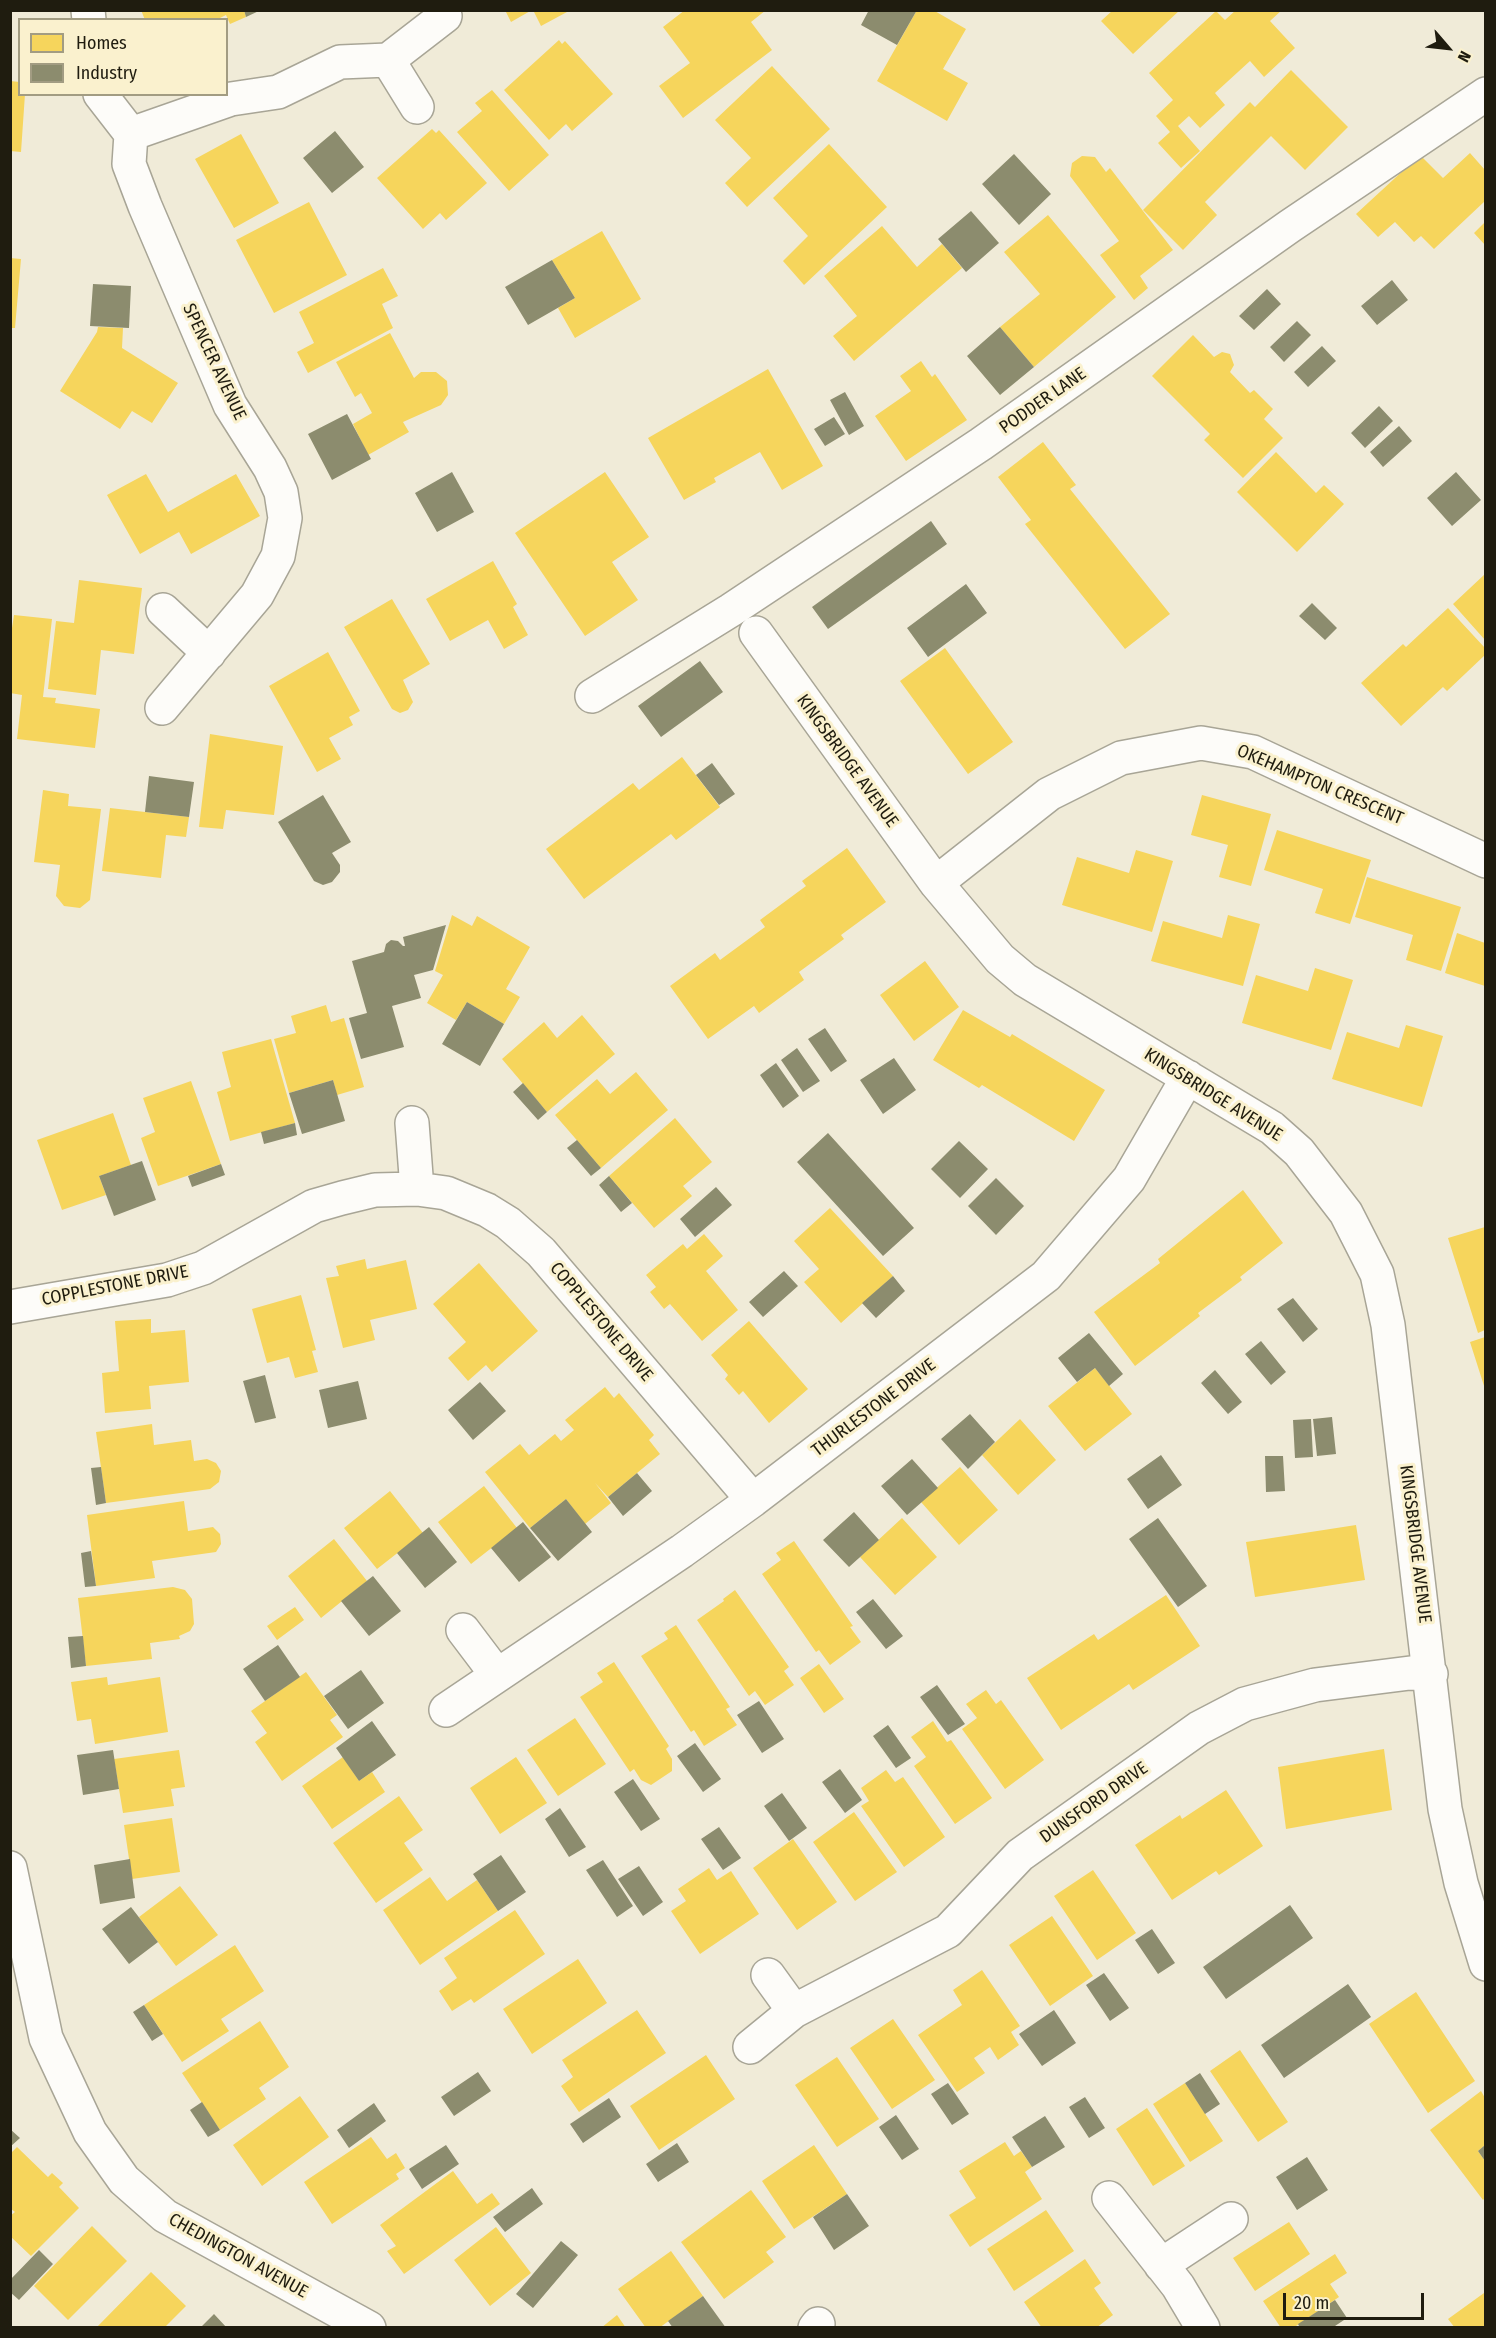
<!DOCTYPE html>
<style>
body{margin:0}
#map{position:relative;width:1496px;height:2338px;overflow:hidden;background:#f0ebd8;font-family:"Fira Sans Condensed",sans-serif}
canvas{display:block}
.frame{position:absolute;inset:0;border:12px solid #1f1c0f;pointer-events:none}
.legend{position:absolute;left:18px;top:18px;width:210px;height:78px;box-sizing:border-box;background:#faf1ce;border:2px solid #a29c82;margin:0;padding:8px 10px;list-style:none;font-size:18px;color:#1f1c0f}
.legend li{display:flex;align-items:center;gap:12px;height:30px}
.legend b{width:30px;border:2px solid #a29c82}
.north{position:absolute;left:1418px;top:18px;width:60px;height:60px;-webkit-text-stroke:4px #faf1ce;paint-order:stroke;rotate:118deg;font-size:16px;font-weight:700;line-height:24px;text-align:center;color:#1f1c0f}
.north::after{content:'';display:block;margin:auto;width:21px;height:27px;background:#1f1c0f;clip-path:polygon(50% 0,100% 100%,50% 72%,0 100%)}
.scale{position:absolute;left:1283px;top:2293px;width:141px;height:27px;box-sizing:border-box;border:3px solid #1f1c0f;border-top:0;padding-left:8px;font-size:18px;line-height:21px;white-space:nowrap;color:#1f1c0f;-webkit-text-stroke:4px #faf1ce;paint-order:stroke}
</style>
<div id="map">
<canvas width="1496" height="2338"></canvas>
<div class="frame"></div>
<ul class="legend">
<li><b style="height:16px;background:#f6d55c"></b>Homes</li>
<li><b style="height:16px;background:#8c8c6e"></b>Industry</li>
</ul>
<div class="north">N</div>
<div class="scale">20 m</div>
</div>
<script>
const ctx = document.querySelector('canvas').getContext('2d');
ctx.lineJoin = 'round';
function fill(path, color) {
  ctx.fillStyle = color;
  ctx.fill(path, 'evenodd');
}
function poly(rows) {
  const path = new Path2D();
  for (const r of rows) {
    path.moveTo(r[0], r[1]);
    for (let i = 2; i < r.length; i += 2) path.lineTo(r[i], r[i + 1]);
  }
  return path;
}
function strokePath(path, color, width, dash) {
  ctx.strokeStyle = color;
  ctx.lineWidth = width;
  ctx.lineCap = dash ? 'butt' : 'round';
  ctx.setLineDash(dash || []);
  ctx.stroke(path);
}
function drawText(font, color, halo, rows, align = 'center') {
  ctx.font = font + ' "Fira Sans Condensed",sans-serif';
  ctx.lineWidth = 6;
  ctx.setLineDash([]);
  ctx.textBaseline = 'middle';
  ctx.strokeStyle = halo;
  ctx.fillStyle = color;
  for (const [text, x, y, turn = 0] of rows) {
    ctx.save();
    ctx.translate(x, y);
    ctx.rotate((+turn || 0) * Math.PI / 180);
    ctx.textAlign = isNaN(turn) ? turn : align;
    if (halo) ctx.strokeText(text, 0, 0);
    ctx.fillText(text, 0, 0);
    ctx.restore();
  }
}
fill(poly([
 [141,10,244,10,246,17,230,24,226,15,216,20,145,20],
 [505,10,532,10,511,22],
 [533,10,566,10,567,12,541,26],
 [685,10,766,10,751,22,772,50,683,118,659,86,690,63,663,27],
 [917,10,933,10,966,29,943,69,968,83,947,121,877,81],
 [1113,10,1180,10,1133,54,1101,21],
 [1236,10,1282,10,1270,21,1295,48,1264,77,1250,61,1215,93,1225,105,1200,128,1189,116,1178,126,1200,151,1181,168,1158,143,1170,132,1156,116,1173,100,1149,73,1216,11,1225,20],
 [559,40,562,44,565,41,613,94,572,131,566,124,549,140,504,90],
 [772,66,830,129,747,207,725,183,751,158,715,120],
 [1291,70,1348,127,1305,170,1271,136,1205,202,1217,215,1183,250,1143,210,1250,102,1255,107],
 [10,81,20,82,20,94,25,94,21,152,10,151],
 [492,90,549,155,509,191,457,132,482,111,475,103],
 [432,129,436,133,439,130,487,183,446,220,440,213,423,229,377,178],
 [241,134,279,203,234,228,195,159],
 [829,144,887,207,804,285,783,261,808,236,773,198],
 [1470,153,1485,170,1485,201,1434,249,1421,236,1414,242,1395,222,1378,237,1356,214,1420,155,1443,178],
 [1082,156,1095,157,1106,172,1110,168,1173,250,1140,276,1148,288,1134,300,1100,255,1119,241,1070,176,1072,163],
 [309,202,347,275,274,313,236,240],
 [1048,215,1116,297,1034,367,1000,327,1040,294,1004,252],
 [1485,222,1485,245,1474,233],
 [882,226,917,267,942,244,962,268,854,361,833,336,857,316,824,276],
 [602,231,641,299,575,338,558,308,575,298,552,260],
 [10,258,21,259,15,328,10,328],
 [383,268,398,296,382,304,393,328,308,373,297,352,314,343,299,312],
 [98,327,123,328,122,348,178,383,152,423,132,411,120,429,60,391,97,332],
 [390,333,414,378,421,372,436,372,447,381,448,395,441,405,403,422,409,432,368,455,353,424,372,413,361,393,355,397,336,362],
 [1193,335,1214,357,1222,352,1230,354,1234,365,1230,372,1250,393,1254,390,1273,409,1264,419,1283,438,1243,478,1204,440,1210,434,1152,376],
 [921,361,932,377,935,374,967,420,906,461,875,416,911,391,900,376],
 [768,369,823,466,782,490,760,452,714,478,716,482,684,500,648,438],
 [1043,442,1076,485,1070,489,1170,614,1125,649,1025,524,1031,520,998,477],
 [1276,452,1316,493,1324,485,1344,504,1297,552,1237,492],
 [605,472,649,537,612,562,638,600,585,636,515,533],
 [146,474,168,512,236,474,260,516,191,554,179,532,140,554,107,495],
 [493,561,517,604,513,607,528,635,504,649,488,620,450,641,426,599],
 [1485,574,1485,640,1453,604],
 [79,580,142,588,134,654,101,650,96,695,48,689,56,621,74,623],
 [392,599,430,664,403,680,413,702,408,710,400,713,392,709,344,627],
 [1448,608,1485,648,1485,655,1447,691,1443,687,1401,726,1361,683,1403,644,1406,647],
 [14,615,52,619,43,697,56,698,55,703,100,709,95,748,17,739,22,695,10,693,10,641],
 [945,648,1013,742,968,774,900,681],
 [328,652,360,711,349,717,353,725,329,738,341,759,317,772,269,686],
 [210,734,283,746,274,815,226,810,223,829,199,827],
 [682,757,720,807,676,840,671,834,584,899,546,849,633,783,639,790],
 [43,790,69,794,68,806,101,809,90,900,80,908,64,906,56,896,60,865,34,862],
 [1202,795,1271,814,1251,886,1219,877,1228,845,1191,835],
 [110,808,189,817,186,837,166,835,161,878,102,871],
 [1277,830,1371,860,1350,924,1315,913,1323,889,1264,870],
 [847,848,886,902,841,935,844,939,799,972,804,980,759,1013,754,1006,708,1039,670,986,715,953,720,960,765,927,760,920,806,886,802,881],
 [1136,850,1173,861,1152,932,1062,905,1077,857,1129,873],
 [1367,877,1461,907,1441,971,1406,960,1413,935,1355,917],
 [452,915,472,926,477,916,530,947,506,989,520,997,504,1024,467,1002,456,1020,427,1003,443,975,435,971],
 [1228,915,1260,924,1243,986,1151,961,1163,921,1222,938],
 [1457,933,1485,943,1485,986,1445,973],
 [925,961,959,1007,914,1041,880,995],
 [1315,968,1353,980,1331,1050,1242,1023,1256,975,1308,991],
 [326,1005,331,1022,344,1018,364,1087,337,1095,333,1080,289,1093,274,1039,296,1033,291,1016],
 [963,1010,1010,1037,1012,1034,1105,1090,1074,1141,982,1085,979,1088,933,1060],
 [582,1015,615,1054,547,1112,502,1059,544,1022,557,1038],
 [1406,1025,1443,1036,1422,1107,1332,1079,1347,1032,1399,1048],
 [271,1039,295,1123,230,1141,217,1092,231,1087,222,1052],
 [636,1072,668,1110,601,1168,555,1115,597,1079,610,1094],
 [191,1081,221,1164,158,1186,141,1138,155,1132,143,1098],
 [113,1113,131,1165,99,1176,106,1195,62,1210,37,1140],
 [675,1118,712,1162,683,1186,692,1196,654,1228,609,1176],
 [1243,1190,1283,1243,1240,1277,1242,1280,1198,1313,1200,1316,1135,1366,1094,1312,1160,1263,1158,1259],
 [830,1208,893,1276,841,1323,804,1282,819,1269,794,1241],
 [1485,1227,1485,1330,1478,1333,1448,1238],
 [704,1234,723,1256,706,1271,738,1310,702,1341,670,1304,664,1309,650,1292,656,1287,646,1275,683,1244,687,1249],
 [365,1259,367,1269,406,1260,417,1309,370,1320,375,1340,343,1348,326,1278,339,1276,336,1266],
 [479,1263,538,1331,492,1372,486,1365,468,1381,448,1358,466,1342,433,1304],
 [301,1295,316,1350,312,1351,318,1372,295,1378,289,1357,267,1363,252,1309],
 [151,1319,151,1333,185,1330,189,1382,149,1386,151,1409,105,1413,102,1373,119,1371,115,1321],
 [749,1321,808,1389,769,1423,743,1391,739,1395,725,1379,728,1375,711,1355],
 [1485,1337,1485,1389,1470,1342],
 [1095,1368,1132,1414,1085,1451,1048,1406],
 [605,1387,614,1398,619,1393,654,1435,649,1440,660,1454,608,1497,595,1483,611,1503,585,1524,566,1499,530,1528,485,1472,520,1444,529,1455,555,1434,561,1441,574,1430,565,1420],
 [1020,1419,1056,1460,1018,1495,982,1455],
 [152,1424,154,1445,191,1440,194,1461,207,1459,216,1463,221,1471,219,1482,210,1489,106,1503,96,1432],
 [960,1467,998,1510,959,1545,921,1502],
 [484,1486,517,1528,471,1564,438,1522],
 [390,1491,423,1533,377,1569,344,1528],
 [184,1501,188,1531,213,1527,220,1534,221,1544,216,1552,152,1561,155,1578,96,1586,87,1515],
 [902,1518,937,1557,895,1595,860,1557],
 [1356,1525,1365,1580,1255,1597,1246,1542],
 [334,1539,367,1581,321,1618,288,1576],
 [794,1541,853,1626,850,1627,861,1642,830,1665,819,1650,816,1652,762,1574,781,1560,776,1553],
 [173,1587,185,1590,192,1599,194,1624,190,1631,179,1636,180,1639,150,1643,152,1659,86,1666,78,1598],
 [735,1590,789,1667,784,1671,794,1685,765,1705,755,1691,749,1696,697,1620,724,1601,723,1599],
 [1166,1595,1200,1646,1133,1690,1129,1684,1061,1730,1027,1678,1094,1634,1098,1640],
 [295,1607,304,1620,277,1640,267,1626],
 [676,1625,730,1707,726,1709,737,1725,704,1746,694,1730,691,1732,641,1656,668,1639,664,1633],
 [614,1662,669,1746,666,1749,672,1759,672,1771,651,1785,641,1780,634,1769,630,1772,580,1697,603,1682,597,1673],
 [819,1664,844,1699,824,1713,800,1678],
 [306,1672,337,1715,330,1720,343,1737,282,1781,255,1742,267,1733,251,1711],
 [107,1677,108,1685,160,1677,168,1732,95,1744,91,1719,77,1721,71,1682],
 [986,1690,996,1704,1001,1700,1044,1760,1005,1789,962,1729,977,1718,966,1704],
 [575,1718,606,1764,558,1796,527,1750],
 [933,1721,947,1742,951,1740,992,1798,955,1824,914,1766,926,1757,911,1737],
 [1384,1749,1392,1810,1286,1829,1278,1767],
 [179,1750,185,1787,171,1789,174,1806,123,1813,114,1759],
 [343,1757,359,1781,372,1772,385,1792,332,1829,302,1786],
 [516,1757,547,1803,500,1834,470,1788],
 [886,1770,895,1782,903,1777,945,1837,904,1867,861,1806,869,1801,861,1788],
 [1226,1790,1263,1846,1219,1875,1216,1871,1172,1900,1135,1845,1180,1815,1182,1819],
 [399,1796,423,1830,404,1843,423,1870,376,1903,333,1843],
 [854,1812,897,1872,855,1901,813,1842],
 [172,1818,180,1872,132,1879,124,1825],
 [793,1839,837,1902,797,1930,753,1868],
 [709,1868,717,1880,731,1871,759,1914,700,1954,671,1911,686,1901,678,1889],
 [1093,1870,1136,1933,1097,1960,1054,1896],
 [430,1877,447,1901,477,1880,498,1911,420,1965,383,1910],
 [180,1886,218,1935,176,1966,139,1917],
 [515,1910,545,1954,474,2003,471,1999,452,2011,439,1991,457,1978,444,1958],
 [1052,1916,1093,1976,1050,2006,1009,1945],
 [235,1945,264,1991,221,2019,229,2031,182,2062,144,2005],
 [578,1959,607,2003,532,2054,503,2009],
 [982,1970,1020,2026,1011,2032,1019,2045,998,2060,990,2047,974,2058,985,2073,957,2092,918,2035,962,2005,953,1990],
 [1416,1992,1475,2081,1428,2113,1369,2024],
 [637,2010,666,2053,579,2112,561,2086,573,2077,562,2060],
 [893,2019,935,2080,892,2109,850,2048],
 [260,2021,289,2067,259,2088,266,2099,220,2130,182,2073],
 [1240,2050,1288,2122,1258,2142,1210,2071],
 [706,2055,735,2099,659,2150,630,2106],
 [837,2057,879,2119,837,2147,795,2085],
 [1185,2083,1223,2141,1190,2162,1153,2104],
 [1481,2091,1485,2098,1485,2145,1478,2151,1485,2161,1485,2198,1483,2200,1430,2130],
 [300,2096,329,2137,262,2186,233,2145],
 [1147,2108,1185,2166,1153,2186,1116,2129],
 [371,2137,387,2159,396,2153,405,2168,396,2174,399,2179,332,2224,304,2182],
 [1005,2142,1014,2156,1021,2151,1032,2167,1025,2172,1042,2199,970,2247,949,2215,976,2198,959,2171],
 [814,2145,847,2194,794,2229,762,2181],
 [17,2147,48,2177,52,2173,63,2183,59,2187,79,2208,31,2256,10,2236,10,2216,15,2212,10,2208,10,2154],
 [453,2171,477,2204,492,2193,500,2204,404,2274,387,2251,396,2246,380,2225],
 [751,2190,786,2237,766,2252,774,2262,724,2299,681,2242],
 [1046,2210,1074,2251,1014,2291,987,2249],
 [1289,2222,1310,2254,1255,2291,1233,2258],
 [92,2226,127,2261,68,2320,34,2286],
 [496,2227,531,2273,490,2306,454,2260],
 [671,2251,703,2296,659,2328,646,2328,618,2289],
 [1335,2254,1347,2273,1330,2284,1339,2297,1293,2328,1281,2328,1263,2301],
 [1085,2259,1101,2283,1094,2288,1113,2315,1096,2328,1042,2328,1024,2302],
 [151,2272,186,2306,164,2328,96,2328],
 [1484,2293,1485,2328,1455,2328,1448,2319],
 [617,2315,626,2328,601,2328]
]), '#f6d55c');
fill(poly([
 [244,10,261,10,246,17],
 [869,10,917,10,897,45,861,25],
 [335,131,364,167,332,193,303,158],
 [1014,154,1051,194,1019,225,982,184],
 [971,211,999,243,966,272,938,239],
 [552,260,575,298,528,325,505,287],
 [1392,280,1408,300,1377,325,1361,306],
 [93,284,131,286,129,328,90,326],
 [1267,289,1281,304,1254,330,1239,316],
 [1297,321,1311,335,1284,362,1270,347],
 [1000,327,1034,367,1000,395,967,356],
 [1322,346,1336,361,1308,387,1294,372],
 [845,392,864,426,849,435,830,400],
 [1379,406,1393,421,1365,448,1351,433],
 [347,414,371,459,332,480,308,434],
 [834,417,845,434,825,446,814,429],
 [1399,426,1412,441,1383,467,1370,452],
 [452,472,474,512,437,532,415,493],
 [1456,472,1481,500,1452,526,1427,498],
 [931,521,947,544,828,629,812,607],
 [966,584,987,613,928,657,907,628],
 [1312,603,1337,628,1325,640,1299,616],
 [700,661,723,692,661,737,638,706],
 [712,763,735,794,719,805,696,775],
 [149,776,194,782,189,817,145,812],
 [323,795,351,842,332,853,340,865,340,872,332,882,323,885,314,881,278,822],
 [446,925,433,970,414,975,421,998,392,1006,404,1047,361,1059,349,1018,367,1013,352,961,384,952,386,944,391,940,398,941,403,946,405,946,403,937],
 [467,1002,504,1024,480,1066,442,1044],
 [825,1028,847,1061,831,1072,808,1039],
 [797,1048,820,1081,803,1092,781,1060],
 [894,1058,916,1090,883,1114,860,1080],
 [776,1063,799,1096,783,1108,760,1075],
 [333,1080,345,1121,302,1134,289,1093],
 [523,1083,547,1112,538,1120,513,1092],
 [295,1123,297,1135,264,1144,261,1132],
 [828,1133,914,1228,883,1256,797,1162],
 [577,1140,601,1168,591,1176,567,1148],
 [959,1141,988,1169,960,1198,931,1169],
 [142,1161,156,1200,114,1216,99,1176],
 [221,1164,225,1175,192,1187,188,1176],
 [609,1176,632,1203,621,1212,599,1185],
 [996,1178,1024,1206,996,1235,968,1206],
 [716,1187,732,1205,695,1237,680,1219],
 [784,1271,798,1286,763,1317,749,1302],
 [893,1276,905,1291,876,1318,862,1303],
 [1293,1298,1318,1329,1303,1342,1277,1309],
 [1089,1333,1123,1374,1109,1386,1095,1368,1077,1382,1058,1358],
 [1261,1341,1286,1372,1271,1385,1245,1354],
 [1215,1370,1242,1402,1228,1414,1201,1383],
 [265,1375,276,1418,255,1423,243,1381],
 [358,1381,367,1419,328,1428,319,1390],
 [480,1382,506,1411,473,1440,448,1410],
 [970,1414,995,1442,968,1469,941,1439],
 [1332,1417,1336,1454,1317,1456,1313,1419],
 [1311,1419,1313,1457,1295,1458,1293,1420],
 [1161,1455,1182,1485,1148,1509,1127,1479],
 [1265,1456,1283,1456,1285,1491,1266,1492],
 [912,1459,938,1488,907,1515,881,1486],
 [101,1467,106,1503,96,1505,91,1468],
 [637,1473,652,1491,623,1516,608,1497],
 [566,1499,592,1532,558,1561,530,1528],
 [854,1512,879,1540,849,1567,823,1540],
 [1158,1518,1207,1586,1178,1607,1129,1539],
 [523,1522,551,1557,519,1582,491,1548],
 [429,1527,457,1562,425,1588,397,1553],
 [91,1551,96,1586,85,1587,81,1553],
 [373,1576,401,1611,369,1636,341,1601],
 [873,1599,903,1636,886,1649,856,1612],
 [83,1636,86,1666,71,1668,68,1637],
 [278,1645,300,1677,265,1701,243,1669],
 [361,1670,384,1703,348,1729,324,1696],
 [937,1685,965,1724,948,1735,920,1697],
 [759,1701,784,1739,762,1753,737,1715],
 [372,1721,396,1755,359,1781,336,1748],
 [888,1725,911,1758,896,1768,873,1736],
 [695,1743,721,1779,703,1792,677,1756],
 [113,1750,119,1789,83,1795,77,1755],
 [840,1769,862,1800,845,1813,822,1782],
 [633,1779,660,1819,641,1831,614,1792],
 [782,1793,807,1828,789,1841,764,1806],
 [560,1808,586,1847,569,1857,545,1819],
 [719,1827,741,1858,723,1870,701,1839],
 [501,1855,526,1892,498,1911,473,1874],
 [130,1859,135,1898,100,1904,94,1865],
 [603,1860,633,1906,617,1917,586,1870],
 [639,1866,663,1902,643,1916,618,1879],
 [1290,1905,1313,1938,1226,1999,1203,1967],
 [131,1907,158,1942,129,1964,102,1929],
 [1152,1929,1175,1963,1158,1974,1135,1940],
 [1104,1973,1129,2008,1110,2021,1086,1985],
 [1348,1984,1371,2017,1284,2078,1261,2045],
 [144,2005,163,2034,152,2041,133,2012],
 [1054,2010,1076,2043,1042,2066,1019,2034],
 [478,2072,491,2091,454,2116,441,2097],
 [1200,2073,1220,2104,1205,2114,1185,2083],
 [948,2083,969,2114,952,2125,931,2094],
 [1085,2097,1105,2128,1089,2138,1069,2107],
 [609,2098,621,2117,583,2143,570,2124],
 [202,2102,220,2130,208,2137,190,2110],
 [374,2103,386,2121,349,2148,337,2130],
 [896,2115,919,2149,902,2160,879,2127],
 [1045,2116,1065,2147,1032,2167,1012,2137],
 [10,2129,20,2138,10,2147],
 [677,2143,689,2162,658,2182,646,2164],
 [446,2145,459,2164,422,2189,409,2169],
 [1485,2145,1485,2161,1478,2151],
 [1307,2157,1328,2190,1297,2210,1276,2177],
 [532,2188,543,2204,505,2232,493,2217],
 [847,2194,869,2226,834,2250,813,2217],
 [561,2241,578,2255,533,2308,516,2294],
 [39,2250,53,2264,19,2300,10,2292,10,2280],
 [703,2296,726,2328,673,2328,668,2321],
 [1335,2300,1347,2318,1332,2328,1300,2328,1298,2324],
 [214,2314,227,2328,200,2328]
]), '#8c8c6e');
const minor = poly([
 [88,10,89,20],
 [388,60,417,107],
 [100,94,131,134,129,164,145,206,230,405,270,468,281,492,285,518,278,556,257,595,162,708],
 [131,134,231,99,278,92,340,62,388,60,445,16],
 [163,610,209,653],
 [756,633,936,883,1000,959,1025,980,1272,1128,1299,1152,1346,1213,1377,1274,1388,1325,1445,1809,1461,1883,1486,1964],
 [592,696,731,610,981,444,1290,226,1486,94],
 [936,883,1049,794,1121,758,1201,743,1253,752,1486,861],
 [412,1123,417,1189],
 [10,1307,167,1280,203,1268,314,1206,342,1198,375,1190,417,1189,446,1193,487,1210,508,1223,541,1252,753,1500],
 [463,1630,497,1675],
 [446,1710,682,1551,753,1500,1046,1276,1129,1179,1188,1077],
 [10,1868,46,2038,90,2132,124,2180,165,2216,369,2328],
 [768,1975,794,2011],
 [750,2047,794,2011,948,1931,1020,1855,1199,1728,1245,1704,1315,1685,1410,1673,1431,1674],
 [1109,2198,1178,2286,1203,2328],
 [1161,2265,1231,2219],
 [815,2328,818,2324]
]);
strokePath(minor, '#a8a596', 36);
strokePath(minor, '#fdfcf9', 33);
drawText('18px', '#1f1c0f', '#faf1ce', [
 ["SPENCER AVENUE",214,362,65],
 ["PODDER LANE",1043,401,-35],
 ["KINGSBRIDGE AVENUE",847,761,54],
 ["OKEHAMPTON CRESCENT",1320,785,23],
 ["KINGSBRIDGE AVENUE",1213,1095,32],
 ["COPPLESTONE DRIVE",115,1286,-11],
 ["COPPLESTONE DRIVE",601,1322,50],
 ["THURLESTONE DRIVE",874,1408,-37],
 ["KINGSBRIDGE AVENUE",1415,1544,83],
 ["DUNSFORD DRIVE",1094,1803,-35],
 ["CHEDINGTON AVENUE",238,2256,29]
]);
</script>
